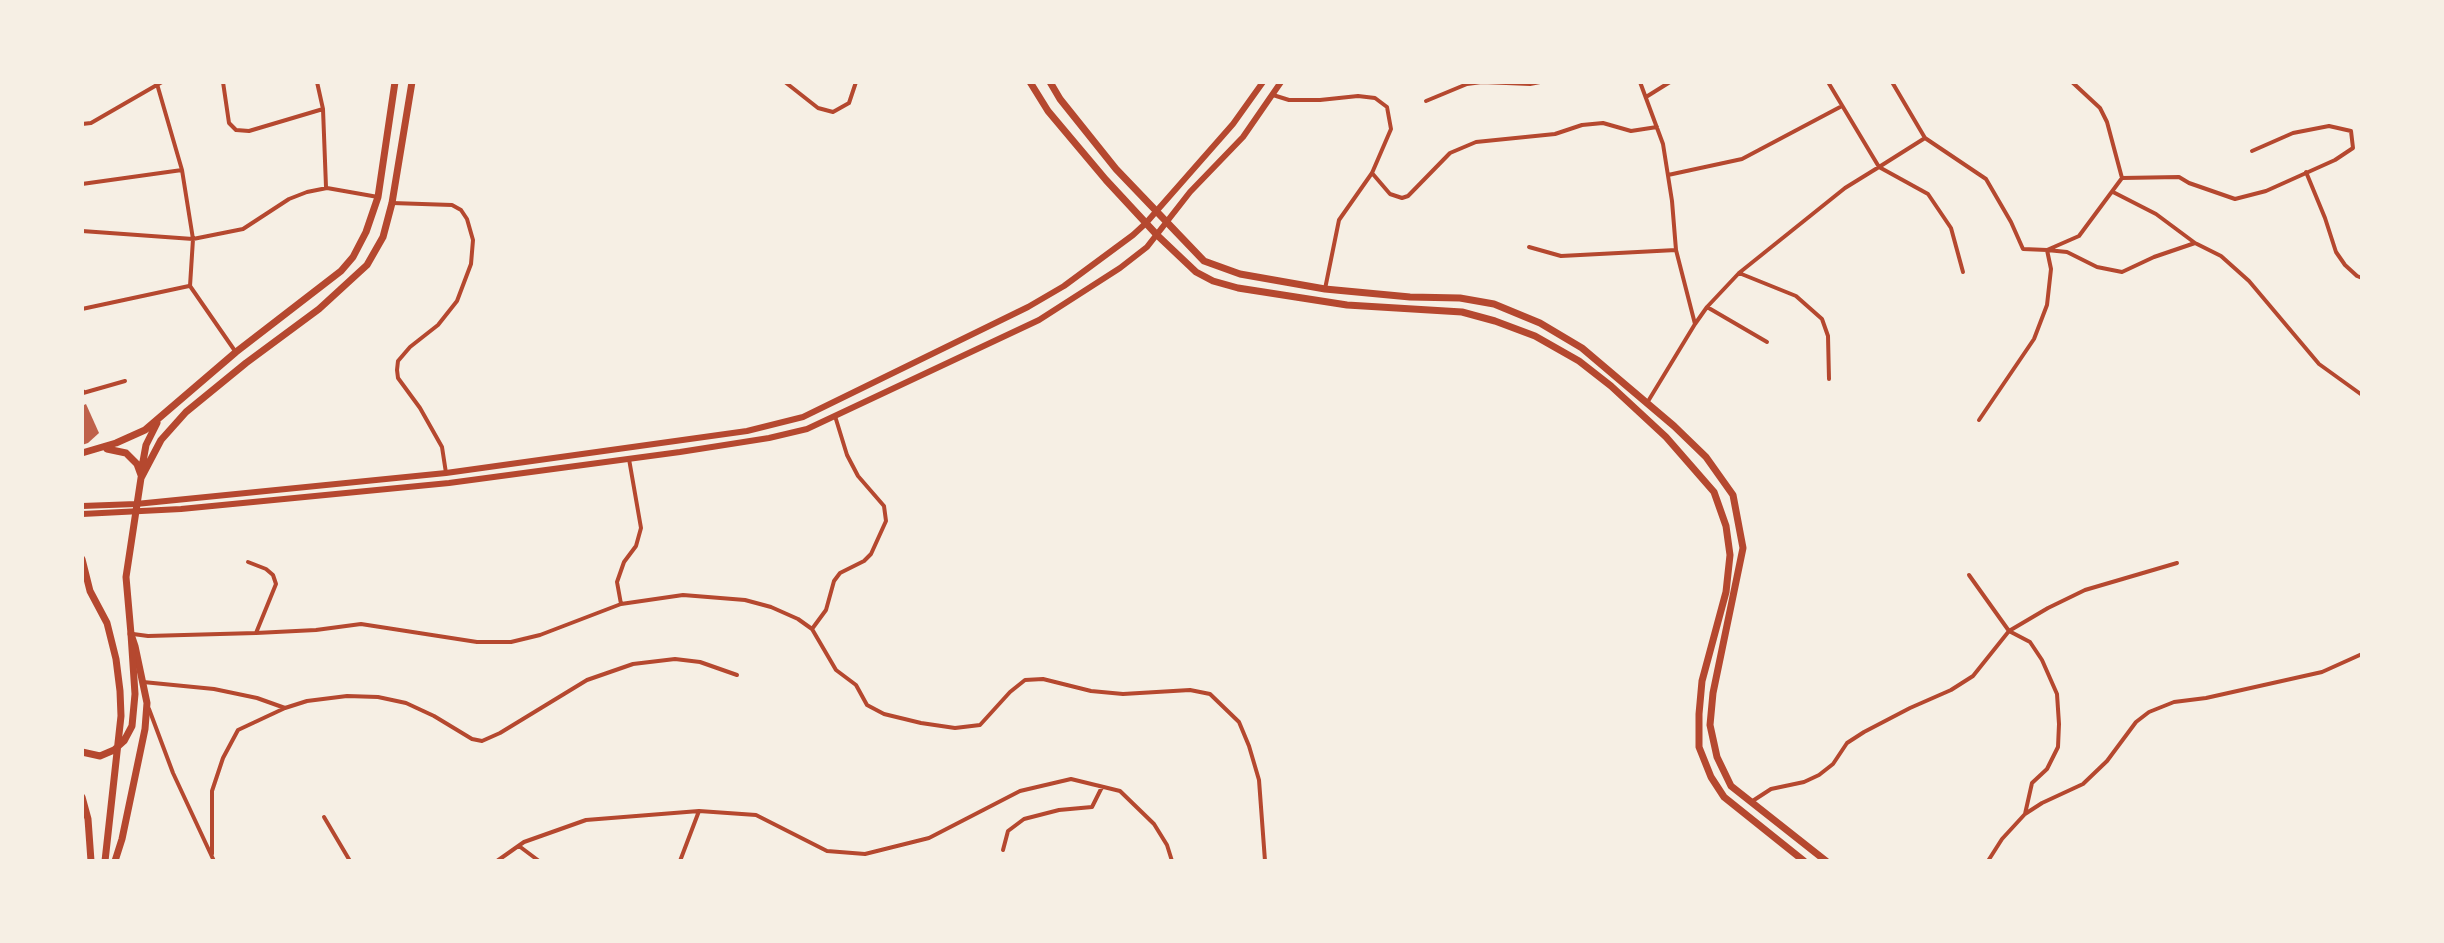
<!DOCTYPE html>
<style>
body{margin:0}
#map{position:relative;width:2444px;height:943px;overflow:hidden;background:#f6efe4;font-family:Signika,sans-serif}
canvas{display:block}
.frame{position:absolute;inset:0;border:84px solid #f6efe4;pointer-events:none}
</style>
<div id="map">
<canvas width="2444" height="943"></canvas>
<div class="frame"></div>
</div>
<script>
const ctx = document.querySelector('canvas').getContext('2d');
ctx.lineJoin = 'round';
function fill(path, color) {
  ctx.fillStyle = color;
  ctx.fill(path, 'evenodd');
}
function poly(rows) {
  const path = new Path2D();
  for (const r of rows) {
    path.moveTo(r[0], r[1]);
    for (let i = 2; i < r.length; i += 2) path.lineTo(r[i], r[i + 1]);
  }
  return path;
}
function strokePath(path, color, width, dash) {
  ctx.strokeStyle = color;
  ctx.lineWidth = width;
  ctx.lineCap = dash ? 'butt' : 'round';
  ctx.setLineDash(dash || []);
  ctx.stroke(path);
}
fill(poly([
 [86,404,99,433,88,443,82,445,82,406]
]), '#bf614a');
strokePath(poly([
 [223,82,229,123,236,130,249,131,323,109],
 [317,82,323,109,326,187],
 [785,82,818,108,833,112,849,103,856,82],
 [1640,82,1663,144,1672,201,1676,250,1695,324],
 [1828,82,1879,167,1925,138],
 [1892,82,1925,138,1986,179,2011,222,2023,249,2047,250,2079,236,2122,178,2107,122,2100,108,2072,82],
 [157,84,182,170,193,239,190,286,235,351],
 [1273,95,1289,100,1320,100,1358,96,1375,98,1387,107,1391,129,1372,173,1339,220,1325,289],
 [1646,97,1670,82],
 [1426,101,1467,84,1482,82,1530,84,1540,82],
 [82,124,91,123,162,82],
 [2306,172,2325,218,2336,252,2345,265,2357,276,2362,278],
 [1372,173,1390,194,1402,198,1408,196,1450,153,1476,142,1555,134,1582,125,1603,123,1631,131,1657,127],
 [1668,175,1742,159,1842,106],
 [2122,178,2179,177,2189,183,2235,199,2266,191,2335,160,2353,148,2351,131,2329,126,2293,133,2252,151],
 [82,184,182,170],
 [2113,192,2156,214,2195,243,2221,256,2249,281,2319,364,2362,395],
 [392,203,452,205,461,210,467,219,473,240,471,264,457,301,438,325,410,347,398,361,397,370,398,378,420,408,442,447,446,473],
 [82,231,193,239,243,229,289,199,307,192,327,188,378,197],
 [1529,247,1561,256,1676,250],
 [1739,273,1796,296,1822,319,1828,336,1829,379],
 [1707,307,1767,342],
 [82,309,189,286],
 [82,389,83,393,125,381],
 [1647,403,1695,324,1707,307,1739,273,1845,188,1879,167,1928,194,1951,228,1963,272],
 [1979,420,2034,339,2047,305,2051,269,2047,250,2067,252,2097,267,2122,272,2154,257,2195,243],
 [248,562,266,569,273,575,276,584,256,633],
 [1969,575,2009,631,2030,642,2042,660,2057,694,2059,724,2058,747,2047,769,2032,783,2025,814],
 [621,604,617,582,624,562,636,546,641,528,629,459],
 [812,629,826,610,834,581,840,573,864,561,871,554,886,521,884,506,858,476,847,455,835,416],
 [133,634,148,636,256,633,316,630,361,624,477,642,511,642,540,635,621,604,683,595,745,600,771,607,798,619,812,629,836,670,856,685,867,705,884,714,921,723,955,728,980,725,1010,692,1025,680,1043,679,1091,691,1123,694,1190,690,1210,694,1239,722,1249,746,1259,780,1265,861],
 [143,682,214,689,257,698,285,708],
 [149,709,173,773,214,861],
 [1751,802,1771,789,1804,782,1819,775,1833,764,1847,743,1864,732,1910,708,1951,690,1973,676,2009,631,2048,608,2085,590,2177,563],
 [324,817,350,861],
 [519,846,539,861],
 [1003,850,1008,831,1024,819,1059,810,1092,807,1102,787],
 [212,854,212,791,223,758,238,730,285,708,307,701,347,696,378,697,406,703,434,716,472,739,482,741,500,733,587,680,633,664,675,659,700,662,737,675],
 [497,861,524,842,586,820,699,811,756,815,827,851,865,854,929,838,1020,791,1071,779,1120,791,1154,824,1167,845,1172,861],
 [680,861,699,811],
 [1988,861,2002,839,2025,814,2042,803,2083,784,2107,761,2136,722,2149,712,2174,702,2206,698,2322,672,2362,654]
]), '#b5482f', 4);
strokePath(poly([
 [82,506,136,504,446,473,747,431,803,417,1028,307,1064,286,1133,235,1146,223,1233,124,1263,82],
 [82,514,181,509,449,483,680,452,769,438,807,429,1039,320,1120,268,1147,247,1190,192,1243,137,1281,82]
]), '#b5482f', 6);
strokePath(poly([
 [1030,82,1048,111,1106,180,1157,235,1196,272,1213,281,1238,288,1347,305,1462,312,1495,321,1535,336,1579,361,1611,386,1666,437,1714,492,1726,526,1730,555,1726,592,1702,681,1699,714,1699,747,1711,777,1724,797,1804,861],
 [1050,82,1060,99,1116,169,1204,261,1240,274,1325,289,1410,297,1460,298,1494,304,1540,323,1582,348,1674,426,1706,457,1733,495,1743,548,1713,693,1710,725,1717,757,1731,786,1826,861],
 [107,449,126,453,137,464,141,475],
 [82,453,116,443,145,430,236,352,341,271,353,257,366,232,378,197,395,82],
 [142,467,146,445,157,423],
 [115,861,122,839,145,729,147,703,135,646,131,634,126,577,141,478,161,440,186,412,246,363,319,309,367,265,383,237,392,203,412,82]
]), '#b5482f', 7);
strokePath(poly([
 [82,559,90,591,107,623,116,659,120,691,121,716,105,861],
 [82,752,100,756,114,750,124,741,132,726,135,694,131,634],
 [82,797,88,819,91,861]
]), '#b5482f', 7);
</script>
